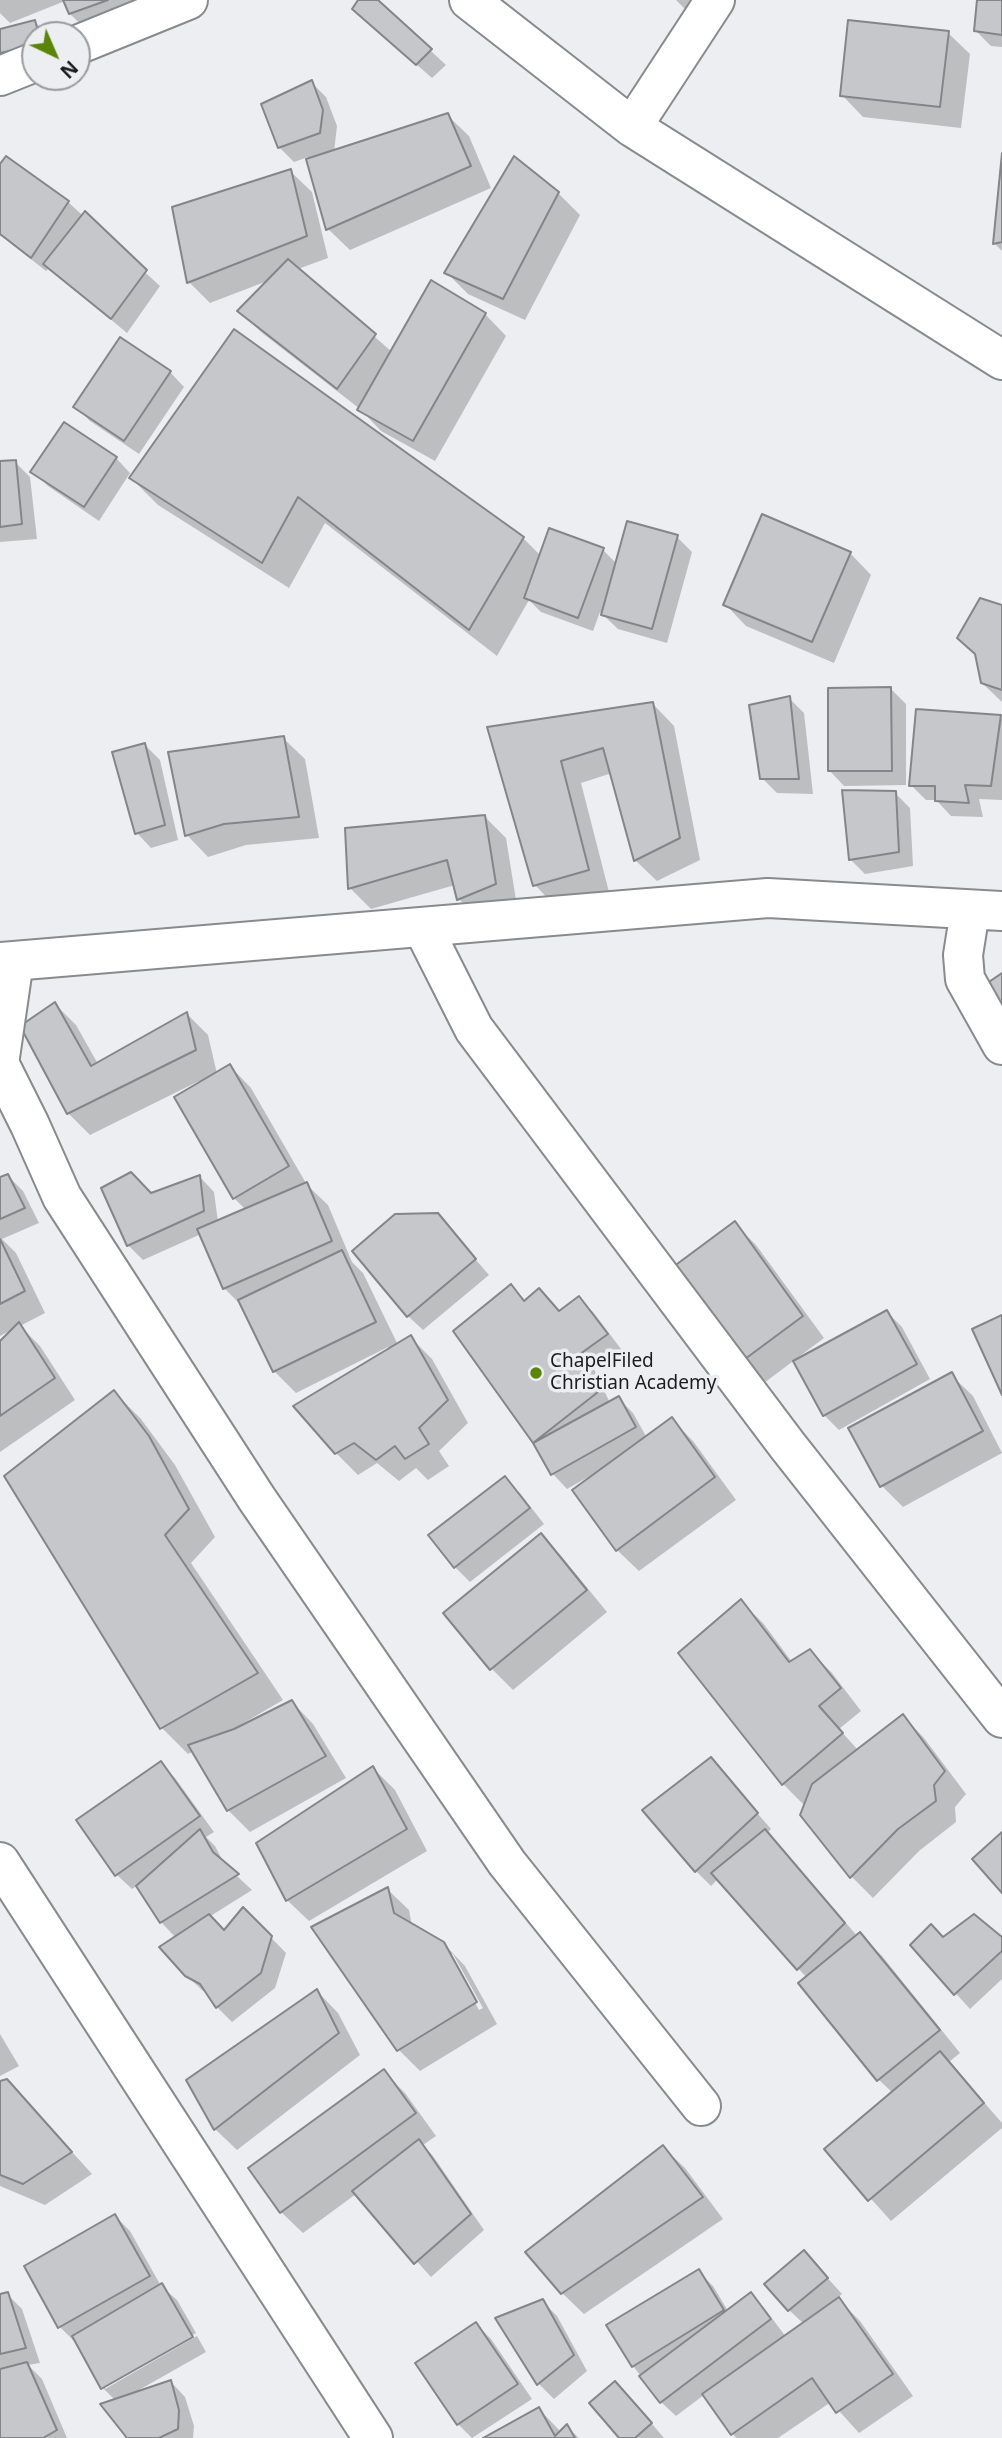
<!DOCTYPE html>
<style>
body{margin:0}
#map{position:relative;width:1002px;height:2438px;overflow:hidden;background:#eceef1;font-family:"Noto Sans",sans-serif}
canvas{display:block}
.north{position:absolute;left:21px;top:21px;width:70px;height:70px;box-sizing:border-box;background:#eceef1;border:2px solid #989a9c;border-radius:50%;rotate:136deg;font-size:19px;font-weight:700;line-height:28px;text-align:center;color:#1b1c1c}
.north::after{content:'';display:block;margin:auto;width:24px;height:32px;background:#5b840b;clip-path:polygon(50% 0,100% 100%,50% 72%,0 100%)}
</style>
<div id="map">
<canvas width="1002" height="2438"></canvas>
<div class="north">N</div>
</div>
<script>
const ctx = document.querySelector('canvas').getContext('2d');
ctx.lineJoin = 'round';
function fill(path, color) {
  ctx.fillStyle = color;
  ctx.fill(path, 'evenodd');
}
function poly(rows) {
  const path = new Path2D();
  for (const r of rows) {
    path.moveTo(r[0], r[1]);
    for (let i = 2; i < r.length; i += 2) path.lineTo(r[i], r[i + 1]);
  }
  return path;
}
function strokePath(path, color, width, dash) {
  ctx.strokeStyle = color;
  ctx.lineWidth = width;
  ctx.lineCap = dash ? 'butt' : 'round';
  ctx.setLineDash(dash || []);
  ctx.stroke(path);
}
function drawText(font, color, halo, rows, align = 'center') {
  ctx.font = font + ' "Noto Sans",sans-serif';
  ctx.lineWidth = 7;
  ctx.setLineDash([]);
  ctx.textBaseline = 'middle';
  ctx.strokeStyle = halo;
  ctx.fillStyle = color;
  for (const [text, x, y, turn = 0] of rows) {
    ctx.save();
    ctx.translate(x, y);
    ctx.rotate((+turn || 0) * Math.PI / 180);
    ctx.textAlign = isNaN(turn) ? turn : align;
    if (halo) ctx.strokeText(text, 0, 0);
    ctx.fillText(text, 0, 0);
    ctx.restore();
  }
}
fill(poly([
 [0,0,152,0,92,35,70,14,65,1,10,23,0,13],
 [360,0,376,0,446,65,432,78,369,23],
 [676,0,702,0,689,13],
 [979,0,1002,0,1002,47,991,46,976,31],
 [35,22,42,29,43,35,35,35,0,61,0,30],
 [948,33,970,54,961,128,863,117,842,95],
 [311,82,326,97,337,126,334,152,447,115,469,136,491,188,350,250,328,229,308,157,294,162,279,147],
 [0,167,68,202,160,286,127,333,49,268,46,271,0,235],
 [1002,170,1002,251,994,243],
 [290,171,312,192,328,258,298,269,392,352,485,314,506,336,435,461,381,431,360,409,261,332,240,311,270,280,210,303,189,282],
 [558,193,580,215,525,320,468,294,447,273],
 [235,332,523,538,541,556,603,550,617,564,677,537,692,552,667,643,618,629,600,612,593,631,541,612,529,600,497,656,325,523,289,588,158,505,131,478],
 [170,372,184,387,139,454,90,421,75,406],
 [116,458,130,473,99,521,48,486,33,471],
 [15,462,30,477,37,539,0,542,0,463],
 [850,553,871,575,834,663,746,626,725,604],
 [1002,606,1002,702,982,683],
 [891,689,906,704,906,785,844,786,830,771],
 [789,698,804,713,813,794,777,793,762,778],
 [653,704,674,726,700,860,657,881,635,860,612,773,581,783,609,892,556,907,535,885,489,728],
 [1000,717,1002,719,1002,800,979,799,983,817,951,816,936,800,926,800,911,785],
 [283,738,305,759,319,838,246,845,208,857,187,835],
 [145,745,160,760,178,840,151,848,137,833],
 [895,793,910,808,913,866,865,874,850,859],
 [484,816,506,838,517,906,480,920,459,899,455,885,371,909,350,888],
 [55,1004,76,1025,98,1064,187,1014,208,1035,217,1074,230,1066,251,1088,307,1185,328,1205,352,1262,363,1273,398,1345,410,1337,432,1359,468,1423,439,1451,449,1466,428,1480,416,1468,399,1481,377,1463,358,1475,336,1453,390,1350,388,1347,296,1393,274,1371,244,1308,224,1288,201,1234,143,1260,128,1245,150,1195,200,1177,214,1192,218,1222,246,1210,234,1198,199,1081,90,1135,68,1113],
 [8,1176,23,1191,39,1223,2,1239,16,1253,45,1313,20,1326,40,1346,75,1400,0,1452,0,1339,2,1341,13,1329,0,1336,0,1179],
 [437,1215,489,1275,423,1330,408,1316],
 [735,1224,756,1245,824,1338,764,1383,675,1268],
 [511,1286,526,1301,539,1290,560,1312,579,1298,594,1313,621,1349,594,1369,610,1403,618,1398,633,1413,647,1438,672,1420,693,1441,736,1500,639,1571,617,1550,590,1476,567,1489,553,1474,535,1442,455,1331],
 [887,1312,902,1327,930,1379,839,1430,824,1415],
 [951,1375,973,1396,1002,1453,903,1507,881,1485],
 [114,1392,141,1419,175,1465,215,1537,191,1563,283,1700,242,1724,244,1726,292,1702,313,1724,346,1778,250,1832,228,1810,194,1751,188,1754,162,1728],
 [505,1478,520,1493,544,1524,470,1582,455,1567],
 [541,1535,562,1557,607,1612,513,1690,491,1668],
 [741,1602,763,1623,792,1662,810,1651,832,1673,861,1711,839,1729,858,1750,903,1716,924,1738,966,1794,955,1807,956,1822,919,1851,873,1898,852,1877,802,1815,805,1806,783,1784],
 [711,1760,771,1829,767,1833,786,1853,858,1937,860,1935,882,1956,960,2053,949,2062,1002,2123,1002,2128,891,2221,827,2150,893,2093,879,2080,807,1978,718,1879,711,1886,696,1871],
 [160,1763,175,1778,214,1832,206,1837,215,1846,225,1865,252,1890,209,1917,225,1932,243,1909,286,1953,275,1988,232,2022,217,2007,209,1994,202,1990,186,1975,176,1938,161,1922,138,1885,132,1889,117,1875],
 [373,1768,395,1790,427,1851,309,1921,287,1900],
 [387,1889,409,1910,412,1926,443,1943,465,1966,497,2024,420,2071,399,2050],
 [449,1954,453,1954,483,2008,479,2010],
 [943,1939,1002,1939,1002,1979,970,2009,912,1945],
 [317,1991,338,2013,360,2055,237,2150,215,2129],
 [0,2034,19,2066,0,2076],
 [384,2072,405,2093,436,2136,423,2145,433,2156,484,2230,431,2277,356,2194,303,2233,281,2212],
 [7,2080,92,2174,45,2205,0,2186,0,2082],
 [663,2147,685,2168,723,2219,584,2314,562,2293],
 [115,2216,130,2231,161,2286,177,2300,196,2333,105,2385,105,2389,197,2336,206,2352,139,2390,140,2392,171,2382,185,2397,194,2426,193,2438,129,2438,115,2400,103,2388,76,2340,74,2341,60,2327],
 [804,2252,842,2294,837,2298,860,2321,913,2396,859,2433,831,2402,778,2438,736,2438,704,2395,676,2416,661,2402,633,2366,698,2271,713,2286,728,2311,750,2294,765,2309,786,2337,804,2324,789,2310],
 [7,2294,22,2309,40,2363,28,2365,42,2379,67,2438,0,2438,0,2295],
 [542,2301,557,2316,587,2371,554,2399,539,2384,498,2319],
 [476,2324,491,2339,532,2399,472,2438,458,2424],
 [615,2383,630,2398,664,2438,621,2438],
 [539,2409,561,2432,567,2427,579,2438,487,2438]
]), '#0003');
const building = poly([
 [63,0,108,0,69,14,63,0],
 [358,0,378,0,432,49,416,65,352,9,358,0],
 [977,0,1002,0,1002,35,974,31,977,0],
 [35,20,39,35,35,35,35,45,0,53,0,29,35,20],
 [848,20,949,31,940,107,840,96,848,20],
 [312,80,323,110,320,133,278,148,261,104,312,80],
 [448,113,471,166,326,230,306,159,448,113],
 [1002,153,1002,242,993,244,1002,153],
 [6,156,69,201,31,258,0,234,0,164,6,156],
 [514,156,559,192,503,299,444,273,514,156],
 [291,169,307,236,187,283,172,207,291,169],
 [85,211,147,270,111,319,43,264,85,211],
 [288,259,376,334,337,389,237,311,288,259],
 [431,280,486,313,413,441,357,410,431,280],
 [234,329,524,537,469,630,298,497,262,563,129,478,234,329],
 [120,337,171,371,124,441,73,407,120,337],
 [64,422,117,457,84,507,30,472,64,422],
 [16,460,22,524,0,527,0,461,16,460],
 [762,514,851,552,812,642,723,605,762,514],
 [627,521,678,535,652,629,601,615,627,521],
 [549,528,604,548,578,618,524,598,549,528],
 [980,598,1002,605,1002,690,981,683,975,654,957,638,980,598],
 [891,687,892,771,828,771,828,688,891,687],
 [790,696,799,779,760,779,749,705,790,696],
 [653,702,680,838,634,861,603,748,561,761,589,870,533,886,487,727,653,702],
 [916,709,1001,715,991,786,965,785,969,803,935,801,935,786,909,786,916,709],
 [284,736,299,817,224,824,185,836,168,752,284,736],
 [145,743,165,825,135,834,112,752,145,743],
 [842,790,896,791,899,852,849,860,842,790],
 [485,815,496,884,457,900,447,860,348,889,345,828,485,815],
 [1002,973,1002,1019,980,988,1002,973],
 [55,1002,91,1066,187,1012,196,1050,67,1114,20,1026,55,1002],
 [230,1064,289,1166,233,1199,174,1097,230,1064],
 [131,1172,151,1193,200,1175,204,1211,127,1246,101,1188,131,1172],
 [8,1174,25,1208,0,1219,0,1177,8,1174],
 [307,1182,332,1241,223,1289,197,1229,307,1182],
 [438,1213,476,1259,407,1317,352,1251,395,1214,438,1213],
 [735,1221,803,1316,741,1362,673,1267,735,1221],
 [0,1239,25,1291,0,1304,0,1239],
 [342,1250,376,1322,273,1372,238,1300,342,1250],
 [511,1284,524,1301,539,1288,559,1311,579,1296,608,1334,580,1354,598,1392,533,1443,453,1331,511,1284],
 [887,1310,917,1364,823,1416,793,1361,887,1310],
 [1002,1315,1002,1395,972,1329,1002,1315],
 [19,1322,55,1378,0,1416,0,1341,19,1322],
 [411,1335,448,1400,419,1428,429,1444,405,1459,395,1446,376,1460,354,1443,335,1454,293,1406,411,1335],
 [952,1372,983,1431,880,1487,848,1428,952,1372],
 [114,1390,149,1436,189,1509,165,1535,258,1673,160,1729,4,1476,114,1390],
 [619,1396,636,1427,551,1475,533,1443,619,1396],
 [672,1417,715,1477,616,1551,572,1490,672,1417],
 [505,1476,530,1508,454,1568,428,1535,505,1476],
 [541,1533,587,1590,490,1670,443,1613,541,1533],
 [741,1599,789,1662,810,1649,841,1688,819,1706,843,1733,782,1785,678,1653,741,1599],
 [292,1700,326,1756,227,1811,188,1745,234,1729,292,1700],
 [903,1714,945,1771,934,1785,936,1801,898,1829,850,1878,800,1815,812,1784,903,1714],
 [711,1757,758,1813,695,1872,642,1810,711,1757],
 [161,1761,200,1816,115,1876,76,1820,161,1761],
 [373,1766,407,1829,286,1901,256,1843,373,1766],
 [200,1829,213,1852,239,1874,160,1923,136,1886,200,1829],
 [765,1829,845,1923,797,1970,711,1873,765,1829],
 [1002,1832,1002,1893,972,1859,1002,1832],
 [388,1887,394,1913,444,1942,477,2002,397,2051,311,1927,388,1887],
 [243,1907,272,1936,261,1973,216,2008,200,1984,185,1976,159,1947,209,1914,224,1930,243,1907],
 [974,1914,1002,1937,1002,1951,954,1995,910,1945,931,1924,943,1937,974,1914],
 [860,1932,940,2030,877,2081,798,1983,860,1932],
 [317,1989,339,2033,214,2130,186,2080,317,1989],
 [940,2051,984,2103,868,2201,824,2149,940,2051],
 [384,2069,416,2113,280,2213,248,2168,384,2069],
 [7,2079,72,2152,23,2184,0,2175,0,2081,7,2079],
 [419,2139,471,2214,414,2264,352,2191,419,2139],
 [663,2145,703,2197,561,2294,525,2252,663,2145],
 [115,2214,150,2276,58,2328,24,2266,115,2214],
 [804,2250,828,2278,788,2311,764,2284,804,2250],
 [699,2269,724,2310,632,2367,606,2325,699,2269],
 [162,2283,193,2337,101,2389,72,2336,162,2283],
 [8,2292,26,2348,0,2354,0,2294,8,2292],
 [751,2292,771,2319,660,2403,639,2376,751,2292],
 [839,2297,893,2374,836,2413,812,2378,731,2435,702,2394,839,2297],
 [543,2299,574,2355,537,2385,495,2318,543,2299],
 [476,2322,518,2384,457,2425,415,2363,476,2322],
 [27,2362,57,2430,43,2438,0,2438,0,2369,27,2362],
 [171,2380,179,2410,178,2429,159,2438,127,2438,100,2404,171,2380],
 [615,2381,652,2423,635,2438,619,2438,589,2403,615,2381],
 [539,2407,555,2436,567,2424,575,2438,483,2438,539,2407]
]);
fill(building, '#c5c7ca');
strokePath(building, '#838587', 2);
const minor = poly([
 [469,0,632,127,1002,360],
 [77,45,188,0],
 [0,76,35,62],
 [632,127,715,0],
 [970,911,963,955,965,979,1002,1045],
 [423,928,474,1029,787,1445,1002,1718],
 [0,962,768,898,1002,911],
 [0,1057,14,961],
 [0,1065,30,1125,62,1197,257,1499,507,1863,701,2106],
 [0,1862,373,2438]
]);
strokePath(minor, '#888a8c', 42);
strokePath(minor, '#fff', 38);
for (const [x, y, r, color] of [
 [536,1373,7,"#5b840b"]
]) {
  const dot = new Path2D();
  dot.arc(x, y, r, 0, 2 * Math.PI);
  ctx.fillStyle = color;
  ctx.fill(dot);
  strokePath(dot, '#eceef1', 2.5);
}
drawText('19px', '#1b1c1c', '#eceef1', [
 ["ChapelFiled",550,1362],
 ["Christian Academy",550,1384]
], 'left');
</script>
